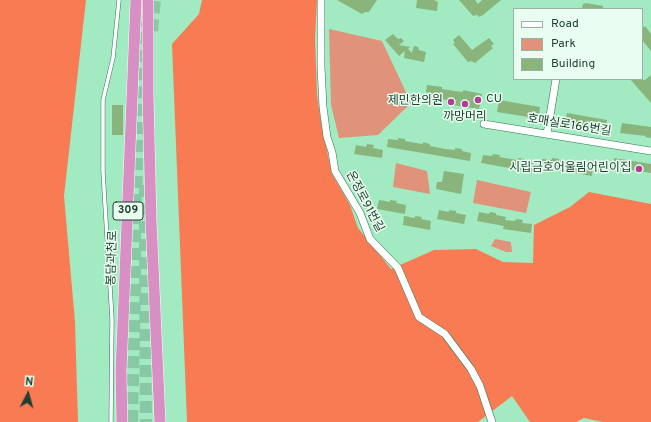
<!DOCTYPE html>
<meta charset="utf-8">
<style>
body{margin:0}
#map{position:relative;width:651px;height:422px;overflow:hidden;background:#a2eac1;font-family:Overpass,sans-serif}
canvas{display:block}
.legend{position:absolute;left:513px;top:8px;width:130px;height:72px;box-sizing:border-box;background:#e9fef1;border:1px solid #99b2a3;margin:0;padding:5px 7px;list-style:none;font-size:12px;color:#213f2f}
.legend li{display:flex;align-items:center;gap:8px;height:20px}
.legend b{width:20px;border:1px solid #99b2a3}
.north{position:absolute;left:8px;top:374px;width:40px;height:40px;-webkit-text-stroke:3px #e9fef1;paint-order:stroke;rotate:6deg;font-size:11px;font-weight:700;line-height:16px;text-align:center;color:#213f2f}
.north::after{content:'';display:block;margin:auto;width:14px;height:18px;background:#213f2f;clip-path:polygon(50% 0,100% 100%,50% 72%,0 100%)}
</style>
<div id="map">
<canvas width="651" height="422"></canvas>
<ul class="legend">
<li><b style="height:5px;background:#fff"></b>Road</li>
<li><b style="height:11px;background:#e0937a"></b>Park</li>
<li><b style="height:11px;background:#89b57c"></b>Building</li>
</ul>
<div class="north">N</div>
</div>
<script>
const ctx = document.querySelector('canvas').getContext('2d');
ctx.lineJoin = 'round';
function fill(path, color) {
  ctx.fillStyle = color;
  ctx.fill(path, 'evenodd');
}
function poly(rows) {
  const path = new Path2D();
  for (const r of rows) {
    path.moveTo(r[0], r[1]);
    for (let i = 2; i < r.length; i += 2) path.lineTo(r[i], r[i + 1]);
  }
  return path;
}
function strokePath(path, color, width, dash) {
  ctx.strokeStyle = color;
  ctx.lineWidth = width;
  ctx.lineCap = dash ? 'butt' : 'round';
  ctx.setLineDash(dash || []);
  ctx.stroke(path);
}
function drawText(font, color, halo, rows, align = 'center') {
  ctx.font = font + ' Overpass,"Noto Sans KR",sans-serif';
  ctx.lineWidth = 3;
  ctx.setLineDash([]);
  ctx.textBaseline = 'middle';
  ctx.strokeStyle = halo;
  ctx.fillStyle = color;
  for (const [text, x, y, turn = 0] of rows) {
    ctx.save();
    ctx.translate(x, y);
    ctx.rotate((+turn || 0) * Math.PI / 180);
    ctx.textAlign = isNaN(turn) ? turn : align;
    if (halo) ctx.strokeText(text, 0, 0);
    ctx.fillText(text, 0, 0);
    ctx.restore();
  }
}
fill(poly([
 [329,29,382,41,411,103,378,135,339,138,331,105],
 [396,163,427,171,430,194,393,187],
 [477,180,531,192,526,213,473,203],
 [495,239,511,242,512,252,506,252,491,246]
]), '#e0937a');
fill(poly([
 [0,0,86,0,64,196,75,322,78,422,0,422],
 [202,0,317,0,315,39,317,95,322,128,332,174,350,205,358,228,391,269,434,250,476,249,503,262,533,263,534,225,570,207,589,192,651,204,651,422,603,422,584,418,576,422,530,422,512,396,478,422,187,422,172,44,199,14]
]), '#f97b53');
fill(poly([
 [337,0,377,0,369,12,365,12,362,14],
 [417,0,434,0,438,2,437,11,416,8],
 [459,0,475,0,478,4,482,0,501,0,483,15,479,17,477,15,473,16],
 [586,3,603,6,603,9,582,9,583,4],
 [645,26,651,34,651,51,642,40,642,29],
 [393,34,398,39,401,38,404,41,399,45,410,47,408,49,412,53,414,46,418,47,419,50,426,52,424,62,404,58,405,51,399,56,385,40],
 [459,35,472,50,489,38,494,44,491,46,493,48,475,63,471,61,468,62,453,44,455,43,453,40],
 [651,75,651,103,630,79,645,80],
 [427,85,442,87,442,89,455,91,463,92,463,90,482,94,479,109,446,104,446,100,428,97,429,93,426,92],
 [499,100,540,107,539,116,535,116,535,118,497,112],
 [112,105,123,105,123,135,112,135],
 [567,113,607,120,606,131,591,128,591,127,565,124],
 [622,123,651,127,651,138,645,137,646,136,620,133],
 [398,138,405,139,405,141,416,143,423,144,423,142,430,144,430,146,445,149,455,150,455,148,462,149,462,151,471,153,470,161,387,147,388,139,398,140],
 [367,144,374,145,373,148,383,150,382,158,354,154,356,145,366,147],
 [493,154,500,155,499,157,517,160,518,158,525,159,525,161,534,163,532,172,481,163,483,155,492,156],
 [552,158,559,159,559,161,570,163,577,164,577,162,584,163,584,165,593,167,592,176,541,167,542,159,552,160],
 [614,158,651,164,651,173,613,167],
 [444,171,464,174,461,194,436,189,437,182,442,182],
 [379,200,390,202,390,200,397,201,396,203,406,205,405,214,377,209],
 [439,210,449,212,449,210,456,211,456,213,466,215,464,224,437,219],
 [479,212,489,214,490,212,496,213,496,215,506,217,505,220,515,221,516,219,523,220,522,223,532,224,531,233,503,229,504,226,477,221],
 [404,216,415,218,415,216,422,217,421,219,431,221,430,230,403,225]
]), '#89b57c');
strokePath(poly([
 [152,31,155,0],
 [145,185,145,275,146,422],
 [132,422,135,288,135,220,142,46,144,23]
]), '#88c8a4', 12, [12, 6]);
const service = poly([
 [111,422,112,319,103,172,103,100,113,58,119,0]
]);
const minor = poly([
 [321,0,321,67,323,107,327,137,332,152,335,171,360,213,370,239,398,268,419,317,445,334,471,369,480,386,492,422],
 [484,124,651,151],
 [547,134,556,79]
]);
const trunk = poly([
 [148,0,148,94,151,220,160,422],
 [122,422,121,372,136,0]
]);
strokePath(service, '#2d7551', 4.5);
strokePath(minor, '#2d7551', 8);
strokePath(trunk, '#fff', 12);
strokePath(service, '#fff', 3.5);
strokePath(minor, '#fff', 7);
strokePath(trunk, '#d890c4', 11);
for (const [x, y, r, color] of [
 [478,100,4,"#b13d95"],
 [451,102,4,"#b13d95"],
 [465,104,4,"#b13d95"],
 [639,169,4,"#b13d95"]
]) {
  const dot = new Path2D();
  dot.arc(x, y, r, 0, 2 * Math.PI);
  ctx.fillStyle = color;
  ctx.fill(dot);
  strokePath(dot, '#e9fef1', 1.5);
}
for (const [x, y, w] of [
 [128,211,30]
]) {
  const box = new Path2D();
  box.roundRect(x - w / 2, y - 9, w, 18, 3);
  ctx.fillStyle = '#e9fef1';
  ctx.fill(box);
  strokePath(box, '#213f2f', 1);
}
drawText('bold 11px', '#213f2f', null, [
 ["309",128,211]
]);
drawText('12px', '#213f2f', '#e9fef1', [
 ["CU",486,100,"left"],
 ["제민한의원",443,102],
 ["까망머리",465,118,"center"],
 ["시립금호어울림어린이집",631,169]
], 'right');
drawText('12px', '#213f2f', '#e9fef1', [
 ["호매실로166번길",569,126,9],
 ["온정로91번길",364,202,62],
 ["봉담과천로",113,258,-88]
]);
</script>
